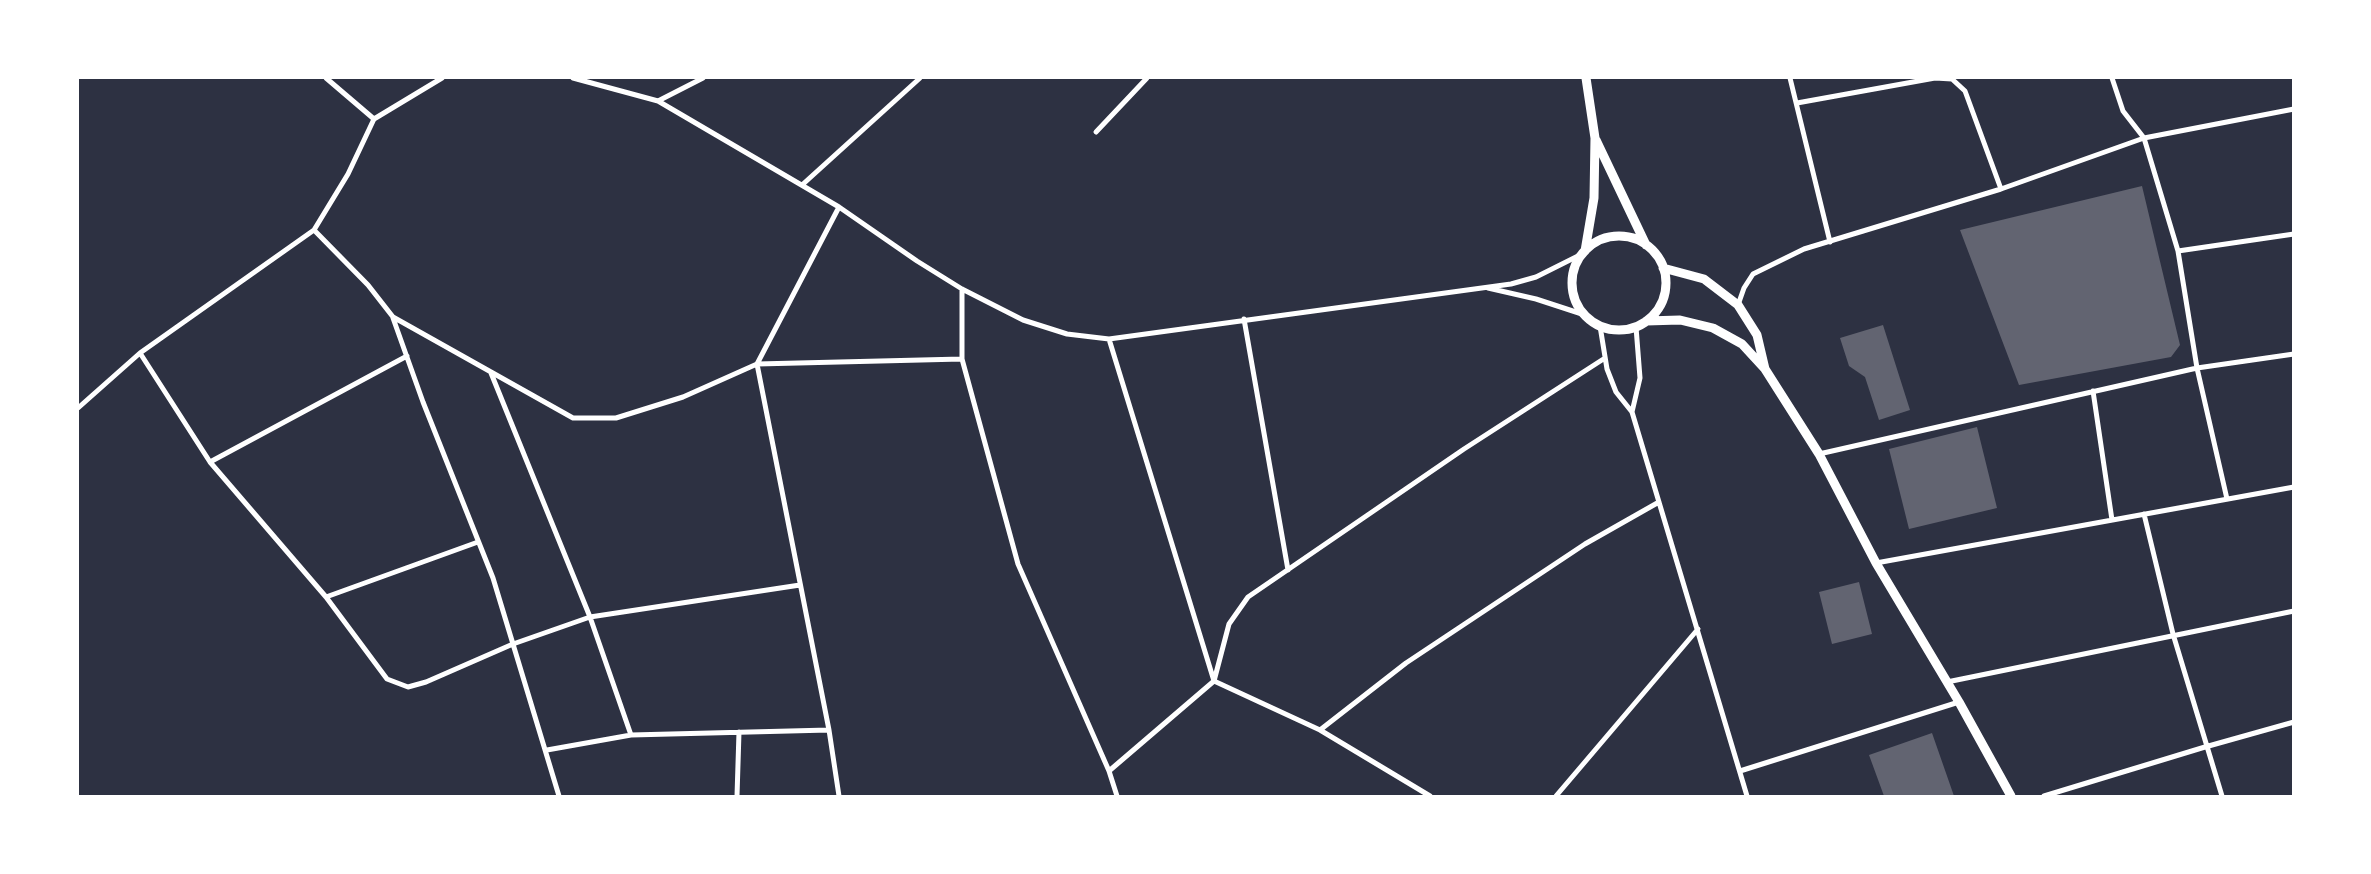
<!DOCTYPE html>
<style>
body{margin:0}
#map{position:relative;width:2371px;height:874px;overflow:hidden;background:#2d3142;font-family:Literata,serif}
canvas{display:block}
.frame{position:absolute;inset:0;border:79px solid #fff;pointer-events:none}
</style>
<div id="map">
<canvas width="2371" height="874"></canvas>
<div class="frame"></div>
</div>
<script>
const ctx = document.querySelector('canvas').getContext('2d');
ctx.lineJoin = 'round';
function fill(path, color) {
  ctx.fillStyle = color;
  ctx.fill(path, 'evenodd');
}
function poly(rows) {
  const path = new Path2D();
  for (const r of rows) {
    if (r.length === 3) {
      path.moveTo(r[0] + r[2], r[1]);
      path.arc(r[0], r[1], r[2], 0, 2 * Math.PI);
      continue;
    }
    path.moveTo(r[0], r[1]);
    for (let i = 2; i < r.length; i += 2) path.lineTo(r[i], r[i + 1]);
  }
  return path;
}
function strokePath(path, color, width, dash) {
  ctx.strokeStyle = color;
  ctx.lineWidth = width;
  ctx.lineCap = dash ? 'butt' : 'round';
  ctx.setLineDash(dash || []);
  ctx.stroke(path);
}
fill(poly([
 [2142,186,2180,345,2171,357,2019,385,1960,230],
 [1883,325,1910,410,1879,420,1865,377,1849,366,1840,338],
 [1977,427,1997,508,1909,529,1889,449],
 [1859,582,1872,634,1832,644,1819,592],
 [1932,733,1954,796,1884,796,1869,755]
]), '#626471');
strokePath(poly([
 [326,78,374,119],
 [573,78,658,101,839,207,917,261,962,289,1023,320,1067,334,1109,339,1511,284,1536,277,1582,254],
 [1790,78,1830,242],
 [2112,78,2123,111,2144,138,2178,251,2197,368,2227,499],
 [658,101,703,78],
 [1797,103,1935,78,1952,79,1965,91,2001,189],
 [1096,132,1147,78],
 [802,185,920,78],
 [314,230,368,285,393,317,573,418,616,418,683,397,757,364,839,207],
 [2178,251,2294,234],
 [1488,288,1536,299,1585,315],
 [962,289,962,359,1018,564,1109,771,1117,796],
 [1738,305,1744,288,1753,274,1804,249,2001,189,2144,138,2294,109],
 [393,318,423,402,493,578,559,796],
 [1244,319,1288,570],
 [1600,326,1607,369,1616,392,1632,412,1747,796],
 [1109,339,1214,681,1320,730,1430,796],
 [140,353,210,462,326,597,387,679,408,687,426,682,513,644,590,617,800,585],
 [491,373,590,617,631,735],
 [2093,391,2112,520],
 [78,408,140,353,314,230,348,174,374,119,442,78],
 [1632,412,1640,378,1636,327],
 [1819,454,2197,368,2294,354],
 [210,462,407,356],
 [2144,514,2173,634,2222,796],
 [1876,563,2294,487],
 [326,597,478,542],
 [1947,682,2294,611],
 [1320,730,1406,663,1585,544,1659,502],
 [547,750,631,735,829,730],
 [1109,771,1214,681,1229,624,1248,597,1464,449,1605,358],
 [1740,771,1959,702],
 [737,796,739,732],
 [839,796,829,730,757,364,962,359],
 [1556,796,1698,629],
 [2044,796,2205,747,2294,722]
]), '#fff', 5);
strokePath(poly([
 [1596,140,1646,245],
 [1619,283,47],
 [1585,251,1594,198,1595,138,1586,78],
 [1663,268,1704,279,1738,305,1757,335,1765,369],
 [1646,321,1680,320,1713,328,1742,344,1765,369,1819,454,1876,563,1959,702,2011,796]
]), '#fff', 9);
</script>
